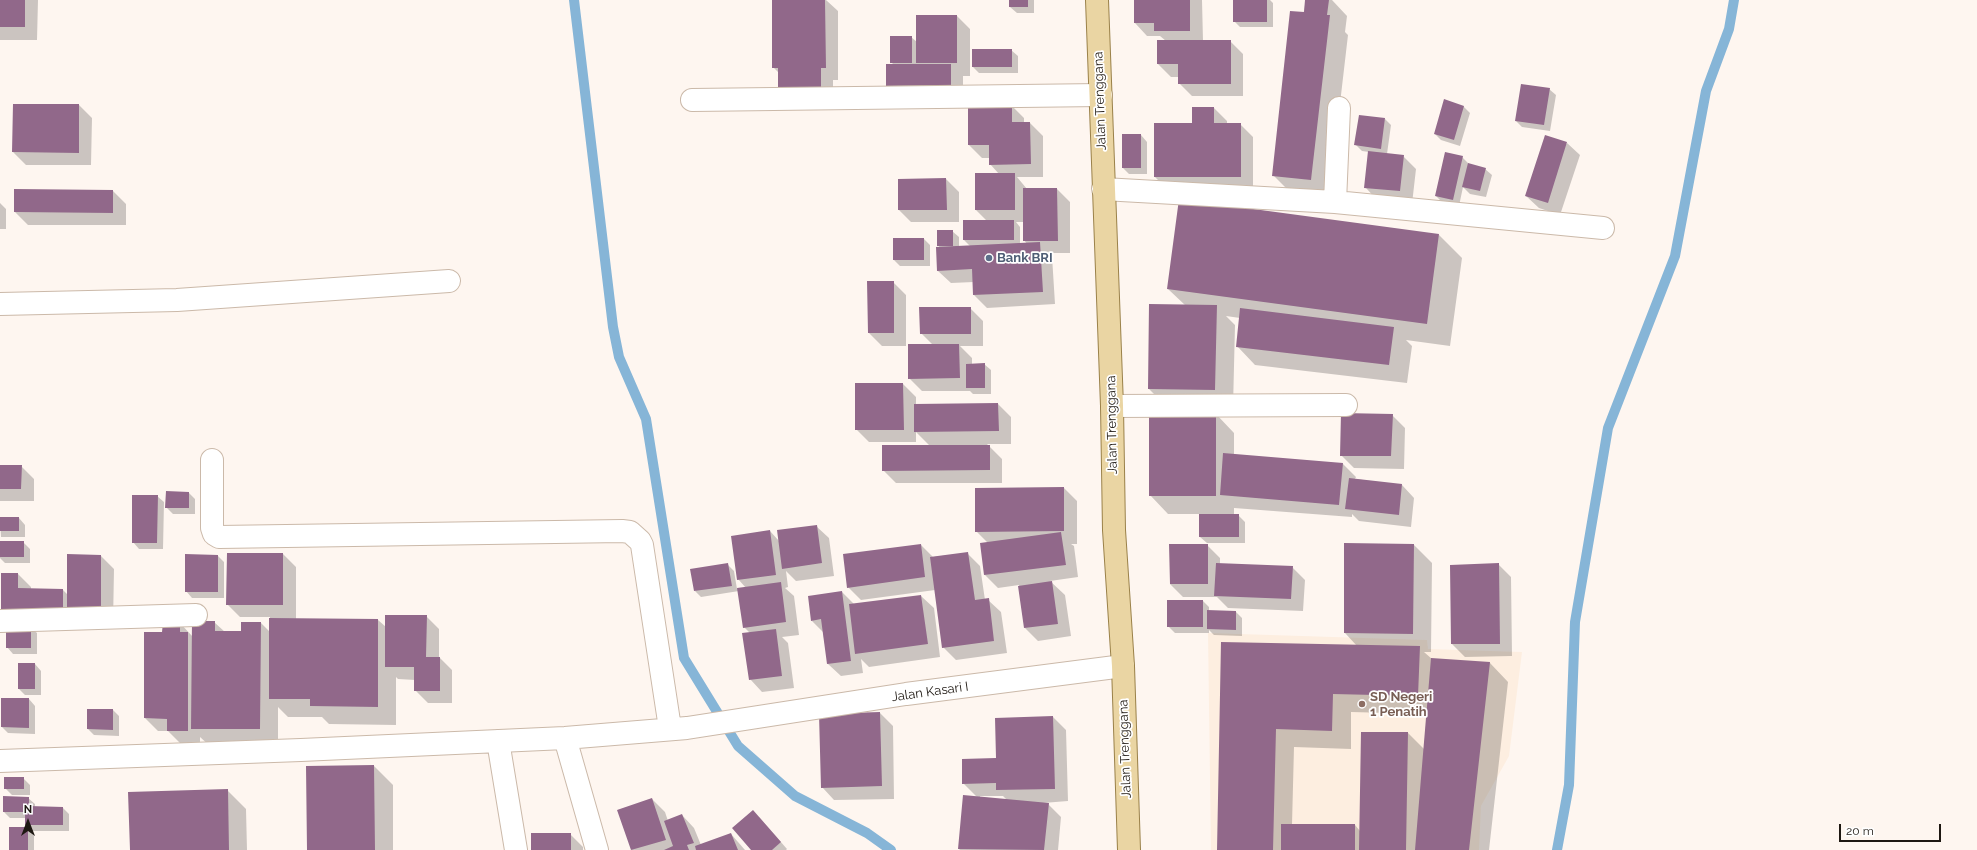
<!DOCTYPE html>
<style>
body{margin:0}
#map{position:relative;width:1977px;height:850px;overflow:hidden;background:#fef6f0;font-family:Raleway,sans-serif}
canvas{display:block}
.north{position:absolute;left:8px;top:802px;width:40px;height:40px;-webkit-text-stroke:3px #fff;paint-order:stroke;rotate:0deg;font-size:11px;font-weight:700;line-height:16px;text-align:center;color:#1e1812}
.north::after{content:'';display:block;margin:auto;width:14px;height:18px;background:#1e1812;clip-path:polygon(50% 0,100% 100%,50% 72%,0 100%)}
.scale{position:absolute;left:1839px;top:824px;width:102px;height:18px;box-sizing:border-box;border:2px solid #1e1812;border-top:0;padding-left:5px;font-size:12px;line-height:14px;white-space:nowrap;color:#1e1812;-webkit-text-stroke:3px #fff;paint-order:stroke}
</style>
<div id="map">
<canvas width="1977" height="850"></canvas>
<div class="north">N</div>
<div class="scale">20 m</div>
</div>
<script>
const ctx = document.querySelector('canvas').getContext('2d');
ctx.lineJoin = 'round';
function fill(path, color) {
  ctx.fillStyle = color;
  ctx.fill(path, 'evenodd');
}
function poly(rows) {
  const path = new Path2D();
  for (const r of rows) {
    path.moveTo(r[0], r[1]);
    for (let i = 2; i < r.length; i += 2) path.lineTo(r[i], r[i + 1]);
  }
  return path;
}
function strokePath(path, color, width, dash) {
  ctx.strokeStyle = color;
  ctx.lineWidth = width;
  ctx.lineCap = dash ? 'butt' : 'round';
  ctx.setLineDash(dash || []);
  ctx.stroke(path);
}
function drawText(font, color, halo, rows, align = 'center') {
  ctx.font = font + ' Raleway,sans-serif';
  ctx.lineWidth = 3.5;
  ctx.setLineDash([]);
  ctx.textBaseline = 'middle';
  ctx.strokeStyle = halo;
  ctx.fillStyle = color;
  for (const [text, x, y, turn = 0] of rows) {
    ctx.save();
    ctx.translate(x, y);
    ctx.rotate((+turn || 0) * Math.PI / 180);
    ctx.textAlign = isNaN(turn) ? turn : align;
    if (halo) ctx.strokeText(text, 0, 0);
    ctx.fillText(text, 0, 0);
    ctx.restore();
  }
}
fill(poly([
 [1208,633,1427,640,1428,649,1522,652,1509,756,1481,806,1479,850,1211,850]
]), '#fdeee0');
fill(poly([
 [0,0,38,0,37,40,0,40],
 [773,0,826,0,838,11,838,80,833,80,833,103,779,73,773,67],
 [1010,0,1034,0,1034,13,1017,13,1010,7],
 [1135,0,1202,0,1203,41,1230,41,1243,54,1243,96,1192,96,1179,83,1179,77,1171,77,1158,64,1166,41,1160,36,1147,36,1135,23],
 [1234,0,1270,0,1273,3,1273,27,1240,27,1234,21],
 [1306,0,1332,0,1347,16,1345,32,1348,35,1329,198,1292,194,1273,175],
 [957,16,970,29,970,76,963,76,963,98,900,98,887,85,894,65,891,62,911,37,917,42],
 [1011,50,1018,56,1018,73,979,73,973,67],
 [1549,89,1556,95,1550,131,1522,127,1516,121],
 [14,105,79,105,92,118,91,165,26,165,13,152],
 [1011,105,1024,118,1024,123,1030,123,1043,136,1043,177,1017,177,1027,189,1057,189,1070,202,1070,253,1049,253,1052,256,1055,304,987,308,974,295,974,282,951,283,938,271,940,248,938,245,952,231,959,237,959,247,970,246,964,240,987,221,976,210,999,174,990,164,990,158,982,158,969,145],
 [1016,222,1024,222,1024,240,1027,244,1020,244,1020,227],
 [1463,106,1470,113,1460,146,1441,140,1435,134],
 [1193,108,1214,108,1227,121,1227,124,1240,124,1253,137,1253,190,1168,190,1155,177,1193,124],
 [1385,119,1391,125,1387,154,1403,156,1416,169,1412,204,1378,201,1366,188,1369,152,1362,151,1355,144],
 [1123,135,1141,135,1147,142,1147,174,1129,174,1123,168],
 [1567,143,1580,155,1560,215,1539,208,1526,196],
 [1462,157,1469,164,1485,169,1492,175,1486,197,1470,194,1463,187,1459,206,1442,202,1436,196],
 [946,179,959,192,959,222,911,222,899,210],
 [113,191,126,204,126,225,28,225,15,212],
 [0,203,6,209,6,229,0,229],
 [1439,235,1462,258,1450,346,1406,340,1412,346,1407,383,1255,365,1237,346,1240,318,1226,316,1235,325,1233,408,1167,407,1149,389,1186,306,1168,289],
 [924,239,930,245,930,266,900,266,894,260],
 [893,282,906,295,906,346,882,346,869,333],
 [970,308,983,321,983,346,960,346,972,358,972,364,984,364,991,370,991,394,973,394,970,391,922,391,909,378,933,345,921,333],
 [903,384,916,397,916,405,998,404,1011,417,1011,444,987,444,1002,459,1002,483,896,483,883,470,930,446,916,432,916,442,869,442,856,429],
 [1216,414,1234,433,1234,455,1343,464,1356,477,1355,479,1402,485,1414,498,1411,527,1359,521,1352,514,1352,517,1234,508,1234,515,1238,515,1245,522,1245,543,1207,543,1200,537,1200,514,1168,514,1150,495],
 [1392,415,1405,428,1404,469,1354,468,1341,455],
 [0,466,21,466,34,479,34,501,0,501],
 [1064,488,1077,501,1077,544,1071,544,1074,546,1078,577,1050,581,1065,595,1071,636,1038,641,1025,628,1019,585,998,588,985,575,981,544,988,543,976,531,976,489],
 [189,493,195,499,195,514,173,514,166,507],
 [157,496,164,502,163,549,139,549,133,542],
 [0,518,19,518,25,525,25,537,1,537],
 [816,526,829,538,834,576,796,581,786,571,788,587,785,588,794,596,799,635,782,637,788,643,794,688,762,692,750,679,750,633,744,627,739,591,701,597,695,591,728,565,734,571,737,589,746,588,738,579,770,531,779,541],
 [0,542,23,542,30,549,30,563,5,563,0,558],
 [1345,544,1414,545,1432,563,1431,652,1424,652,1432,659,1490,663,1508,682,1489,850,1218,850,1222,643,1357,646,1345,633],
 [1351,712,1427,714,1424,749,1408,733,1360,831,1355,825,1292,825,1294,747,1351,749],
 [921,545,933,557,967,553,980,566,985,600,988,600,1001,612,1007,653,956,660,943,647,935,590,861,600,848,587],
 [1207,545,1220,558,1220,565,1292,567,1305,580,1303,611,1228,608,1217,597,1183,597,1170,584],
 [228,554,283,554,296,567,296,619,378,620,386,627,426,616,439,629,439,657,452,670,452,703,428,703,415,690,415,680,398,679,396,677,396,725,329,724,322,717,288,717,278,707,278,748,211,747,200,737,200,744,181,744,168,731,158,731,145,718,163,633,180,623,193,637,214,622,225,632,242,632,261,623,270,632,270,617,240,617,227,604],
 [101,556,114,569,113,624,29,626,37,633,37,654,13,654,7,647,18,574,31,587,31,589,63,590,68,595],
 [218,556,224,562,224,598,192,598,186,591],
 [1498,564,1511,577,1512,656,1465,657,1452,644],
 [842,592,854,604,921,596,934,608,940,657,869,667,861,659,863,673,841,676,828,664,823,632,812,621],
 [1203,601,1209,607,1209,611,1236,612,1242,618,1242,636,1214,635,1209,630,1209,633,1175,633,1168,626],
 [35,664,41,671,41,695,25,695,19,689],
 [2,699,29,699,35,706,35,734,8,733,2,727],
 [88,710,113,710,119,716,119,736,94,735,88,729],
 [880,713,893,726,894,799,834,800,822,787],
 [1053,717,1066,730,1068,801,1043,803,1048,804,1061,817,1058,850,960,850,959,849,977,797,963,783],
 [980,796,1003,796,1007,800,980,797],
 [374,766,393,785,393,850,308,850,307,767],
 [23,778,30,785,30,795,12,795,5,788],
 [227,790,246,809,247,850,131,850],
 [4,797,28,798,35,804,35,807,63,808,69,814,69,831,31,831,34,834,34,850,10,850,10,828,30,828,26,824,26,818,10,818,4,812],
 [652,799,665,812,668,821,682,815,694,828,701,845,731,834,745,850,632,850,618,810],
 [759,817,787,849,786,850,753,850],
 [570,834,583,847,583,850,532,850]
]), '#0003');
strokePath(poly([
 [574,0,613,327,619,357,646,419,684,658,738,746,795,796,867,833,891,850],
 [1557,850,1569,785,1575,622,1608,428,1675,256,1706,91,1729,29,1734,0]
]), '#86b5d7', 10);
fill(poly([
 [0,0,25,0,25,27,0,27],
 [772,0,825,0,826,68,821,68,821,90,778,91,778,68,772,68],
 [1009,0,1028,0,1028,7,1009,7],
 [1134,0,1190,0,1190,31,1154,31,1154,23,1134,23],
 [1233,0,1267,0,1267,22,1233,22],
 [1305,0,1329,0,1327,15,1330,15,1311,180,1272,176,1290,11,1304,12],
 [916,15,957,15,957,63,916,63],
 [890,36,912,36,912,63,890,63],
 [1157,40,1231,40,1231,84,1178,84,1178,64,1157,64],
 [972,49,1012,49,1012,67,972,67],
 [886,64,951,64,951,85,886,86],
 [1521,84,1550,88,1544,125,1515,121],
 [1444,99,1464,106,1454,140,1434,134],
 [13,104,79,104,79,153,12,152],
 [968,104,1012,104,1012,122,1030,122,1031,164,989,165,989,145,968,145],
 [1192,107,1214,107,1214,123,1241,123,1241,177,1154,177,1154,123,1192,123],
 [1359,115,1385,118,1381,149,1354,145],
 [1122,134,1141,134,1141,168,1122,168],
 [1545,135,1567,142,1548,203,1525,196],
 [1368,151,1404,155,1400,191,1364,188],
 [1445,152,1463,156,1453,200,1435,196],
 [1468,163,1486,168,1480,191,1462,187],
 [975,173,1015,173,1015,210,975,210],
 [946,178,947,210,898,210,898,179],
 [1023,188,1057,188,1058,241,1023,241],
 [14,189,113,190,113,213,14,212],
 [1179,199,1439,234,1427,324,1167,289],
 [963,220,1014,220,1014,240,963,240],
 [937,230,953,230,953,246,937,246],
 [893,238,924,238,924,260,893,260],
 [1040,242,1043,292,973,295,972,269,937,271,936,247],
 [867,281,894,281,894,333,868,333],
 [1149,304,1217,305,1215,390,1148,389],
 [919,307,971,307,971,334,920,334],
 [1240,308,1394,327,1389,365,1236,347],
 [908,344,959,344,960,378,908,379],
 [985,363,985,388,966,388,966,364],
 [855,383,903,383,904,430,855,430],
 [998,403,999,431,914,432,914,404],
 [1149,413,1216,413,1216,496,1149,496],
 [1341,413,1393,414,1391,456,1340,456],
 [882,445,990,445,990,470,882,471],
 [1223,453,1343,463,1339,505,1220,495],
 [0,465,22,465,21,489,0,489],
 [1349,478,1402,484,1399,515,1345,509],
 [1064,487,1064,531,975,532,975,488],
 [166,491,189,492,189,508,165,508],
 [132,495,158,495,157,543,132,543],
 [1199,514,1239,514,1239,537,1199,537],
 [0,517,19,517,19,531,0,531],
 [817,525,822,563,782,569,777,530],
 [770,530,776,575,737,580,731,536],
 [1061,532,1066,565,984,575,980,543],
 [0,541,24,541,24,557,0,557],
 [1344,543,1414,544,1413,634,1344,633],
 [921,544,925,577,847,588,843,554],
 [1169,544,1208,544,1208,584,1170,584],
 [968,552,975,600,989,598,994,641,942,648,930,557],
 [227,553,283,553,283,605,226,605],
 [67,554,101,555,101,611,67,611],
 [185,554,218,555,218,592,185,592],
 [728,563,732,586,694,591,690,569],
 [1216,563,1293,566,1291,599,1214,596],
 [1499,563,1500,644,1451,644,1450,565],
 [1,573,18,573,18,588,63,589,63,613,1,613],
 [1052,581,1058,624,1024,628,1018,586],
 [781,582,786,622,743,628,737,588],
 [842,591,851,661,827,664,821,619,811,621,808,596],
 [921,595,928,644,855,654,849,604],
 [1167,600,1203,600,1203,627,1167,627],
 [1207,610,1236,611,1236,630,1207,629],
 [385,615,427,615,426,657,440,657,440,691,414,691,414,667,385,667],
 [269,618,378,619,378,707,310,706,310,699,269,699],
 [192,621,215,621,215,631,241,631,241,622,261,622,260,729,191,729],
 [163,622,180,622,180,632,188,632,188,731,167,731,167,719,144,718,144,632,162,632],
 [6,626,31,626,31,648,6,648],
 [776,629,782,676,749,680,742,633],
 [1221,642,1420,646,1418,696,1333,694,1332,731,1276,729,1273,850,1217,850],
 [1431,658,1490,662,1469,850,1415,850],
 [18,663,35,663,35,689,18,689],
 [1,698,29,698,29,728,1,727],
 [87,709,113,709,113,730,87,729],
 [880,712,882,786,821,788,819,714],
 [1053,716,1055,789,996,790,996,783,962,784,962,759,996,758,995,718],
 [1361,732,1408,732,1406,850,1359,850],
 [374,765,375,850,307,850,306,766],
 [4,777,24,777,24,789,4,789],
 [228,789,229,850,130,850,128,792],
 [963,795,1049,803,1044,850,958,849],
 [3,796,29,797,29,806,63,807,63,825,25,825,25,812,3,812],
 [652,798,666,840,631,850,617,810],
 [753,810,781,842,772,850,751,850,732,828],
 [682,814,694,843,687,845,689,850,664,850,673,846,664,821],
 [1281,824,1355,824,1355,850,1281,850],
 [9,827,28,827,28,850,9,850],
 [531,833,571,833,571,850,531,850],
 [731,833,738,850,696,850,695,846]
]), '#91688a');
const minor = poly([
 [692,100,1101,95],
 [1103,189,1335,202,1603,228],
 [1335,202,1339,108],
 [0,304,177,300,449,281],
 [1112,406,1346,405],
 [212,460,212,528,214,534,219,537,622,531,630,532,640,541,642,545,670,728],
 [0,621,196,615],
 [565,738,597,850],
 [498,741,516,850],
 [0,761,301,750,565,738,687,728,906,694,1123,666]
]);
const major = poly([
 [1097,0,1112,406,1114,530,1123,666,1129,850]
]);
strokePath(minor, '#cbb9a9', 24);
strokePath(major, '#9a8149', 24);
strokePath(minor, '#fff', 22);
strokePath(major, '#ead5a3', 22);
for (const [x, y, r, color] of [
 [989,258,4,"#5c6f8a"],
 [1362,704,4,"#8d6e63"]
]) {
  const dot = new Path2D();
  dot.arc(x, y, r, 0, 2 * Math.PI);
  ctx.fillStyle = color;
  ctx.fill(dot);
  strokePath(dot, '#fff', 1.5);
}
drawText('13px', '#1e1812', '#fff', [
 ["Jalan Trenggana",1100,101,-92],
 ["Jalan Trenggana",1112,425,-91],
 ["Jalan Kasari I",930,692,-8],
 ["Jalan Trenggana",1125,749,-92]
]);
drawText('bold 13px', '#4e5e75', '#fff', [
 ["Bank BRI",997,258]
], 'left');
drawText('bold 13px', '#785e54', '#fff', [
 ["SD Negeri",1370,697],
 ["1 Penatih",1370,712]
], 'left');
</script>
